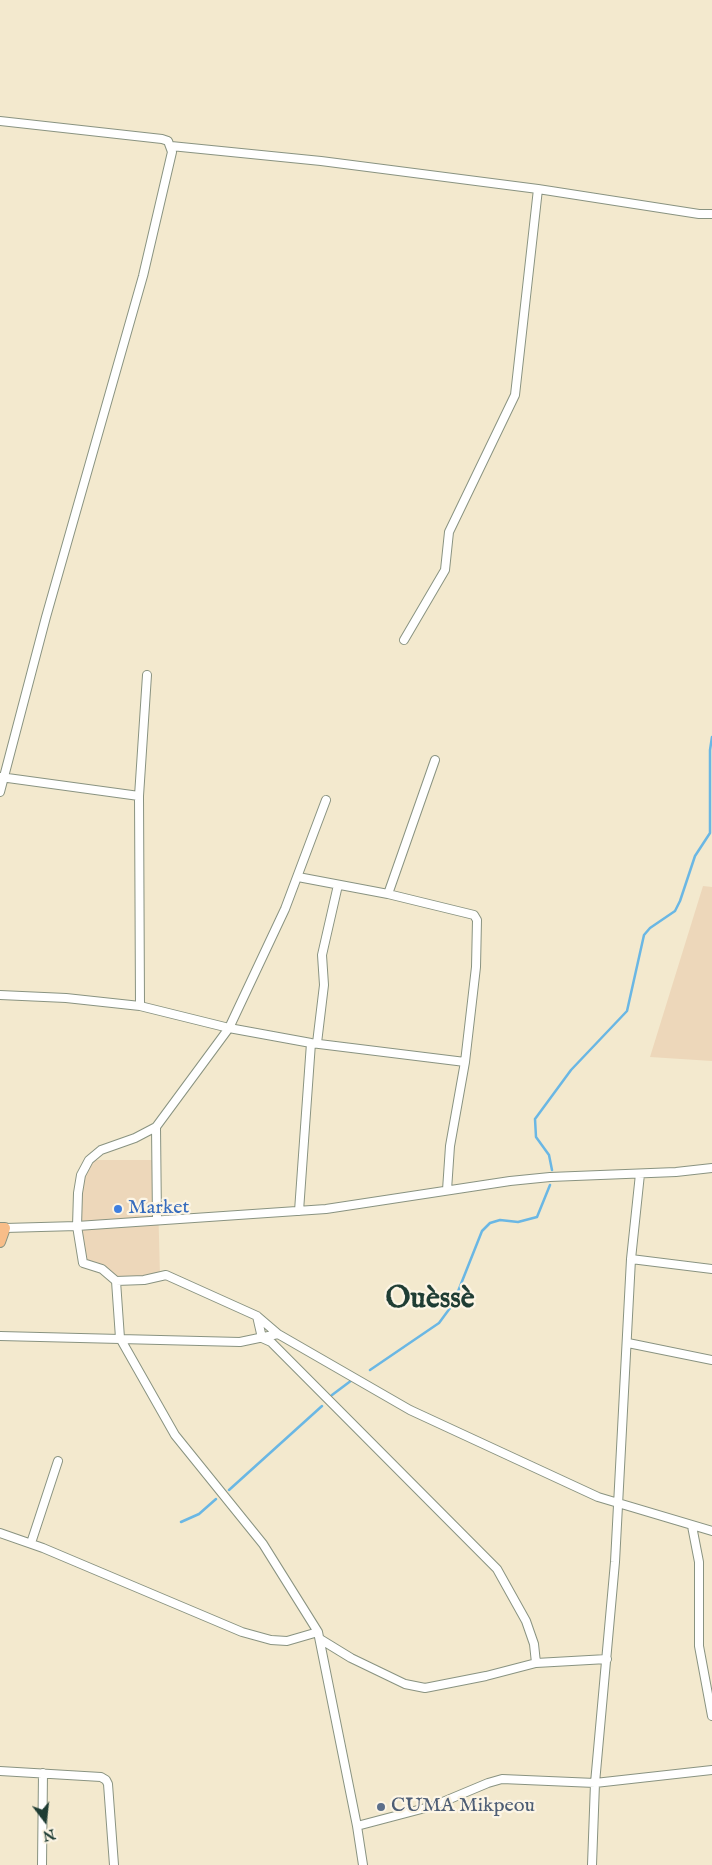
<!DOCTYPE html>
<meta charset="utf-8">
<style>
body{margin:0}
#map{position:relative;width:712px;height:1865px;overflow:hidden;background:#f3e9ce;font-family:"IM FELL English",serif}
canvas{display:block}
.north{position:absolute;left:20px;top:1795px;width:50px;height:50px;-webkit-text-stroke:4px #fcf5e5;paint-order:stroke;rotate:165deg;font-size:14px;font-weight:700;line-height:20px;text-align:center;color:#1f3d34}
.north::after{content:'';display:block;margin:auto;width:18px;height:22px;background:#1f3d34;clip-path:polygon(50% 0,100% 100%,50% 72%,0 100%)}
</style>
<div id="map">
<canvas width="712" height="1865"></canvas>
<div class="north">N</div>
</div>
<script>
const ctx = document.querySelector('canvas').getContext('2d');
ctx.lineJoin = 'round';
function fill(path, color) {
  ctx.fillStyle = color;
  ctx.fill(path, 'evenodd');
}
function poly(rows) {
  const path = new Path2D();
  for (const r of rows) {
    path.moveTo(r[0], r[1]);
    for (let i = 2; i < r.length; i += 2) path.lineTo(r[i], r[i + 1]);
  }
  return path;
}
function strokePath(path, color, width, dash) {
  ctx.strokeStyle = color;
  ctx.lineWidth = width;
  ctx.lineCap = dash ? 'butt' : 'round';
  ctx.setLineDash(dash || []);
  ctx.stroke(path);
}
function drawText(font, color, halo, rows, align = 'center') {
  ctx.font = font + ' "IM FELL English",serif';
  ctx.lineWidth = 4.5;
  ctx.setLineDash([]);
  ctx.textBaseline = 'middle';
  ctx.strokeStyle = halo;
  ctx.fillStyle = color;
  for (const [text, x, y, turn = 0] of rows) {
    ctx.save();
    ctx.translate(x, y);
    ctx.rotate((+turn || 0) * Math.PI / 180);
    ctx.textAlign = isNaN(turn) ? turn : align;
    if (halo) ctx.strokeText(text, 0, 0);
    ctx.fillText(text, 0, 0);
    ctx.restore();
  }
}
fill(poly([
 [703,886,712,887,712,1061,650,1057],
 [89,1160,157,1160,160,1276,116,1281,83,1263,78,1193]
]), '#edd7ba');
strokePath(poly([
 [552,1170,549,1155,536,1137,535,1119,571,1070,627,1011,644,935,650,928,675,911,680,901,695,856,710,833,710,750,712,737],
 [370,1370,439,1323,453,1304,482,1231,490,1223,500,1220,518,1222,537,1217,550,1185],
 [332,1395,352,1380],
 [229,1490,322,1406],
 [181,1522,199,1514,216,1499]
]), '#6ab7e4', 2.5);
const minor = poly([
 [0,121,162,139,168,141,172,152,143,276,46,617,0,792],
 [171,146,321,161,538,189,699,214,712,214],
 [404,640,445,570,449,532,515,395,538,189],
 [0,777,139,796],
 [326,800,285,909,229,1028,156,1127,135,1138,101,1150,89,1160,81,1175,78,1193,77,1226,83,1263,102,1269,116,1281,120,1338,175,1435,263,1544,318,1632,357,1826,363,1865],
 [298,877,388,894,474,915,477,920,476,967,465,1062,450,1146,447,1190],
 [388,894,435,760],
 [0,995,66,998,140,1006,229,1028,311,1043,465,1062],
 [140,1006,139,796,147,675],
 [317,1043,324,985,322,955,338,885],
 [156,1127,157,1220],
 [299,1211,311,1043],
 [5,1228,77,1226,326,1209,510,1181,550,1177,676,1172,712,1168],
 [631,1259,712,1269],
 [116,1281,144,1280,166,1275,257,1316,278,1334],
 [257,1316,262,1338,271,1342,497,1569,526,1621,534,1644,536,1663],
 [0,1336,240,1342,278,1334,410,1410,598,1497,712,1531],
 [628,1343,712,1360],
 [692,1526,699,1562,699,1646,712,1716],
 [0,1533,43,1548,242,1632,271,1640,287,1641,318,1632],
 [31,1543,58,1461],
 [320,1639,351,1658,405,1684,425,1688,486,1676,536,1663,607,1659],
 [0,1771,101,1777,106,1780,108,1784,114,1865],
 [357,1826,433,1806,488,1783,502,1779,595,1783,712,1770],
 [42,1865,43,1773],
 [592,1865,595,1783,615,1562,631,1259,640,1174]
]);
const major = poly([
 [0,1228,5,1228,0,1242]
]);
strokePath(minor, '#899381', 10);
strokePath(major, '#899381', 12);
strokePath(minor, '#fff', 8);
strokePath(major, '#f8bd88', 10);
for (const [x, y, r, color] of [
 [118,1209,5,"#3f7fe0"],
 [381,1807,5,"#5c6f8a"]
]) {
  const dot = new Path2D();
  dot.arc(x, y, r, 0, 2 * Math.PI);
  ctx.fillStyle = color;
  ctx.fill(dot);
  strokePath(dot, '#fcf5e5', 2);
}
drawText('20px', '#366cbe', '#fcf5e5', [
 ["Market",128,1209]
], 'left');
drawText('20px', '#4e5e75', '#fcf5e5', [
 ["CUMA Mikpeou",391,1807]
], 'left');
drawText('bold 30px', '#1f3d34', '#fcf5e5', [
 ["Ouèssè",430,1301]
]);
</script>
